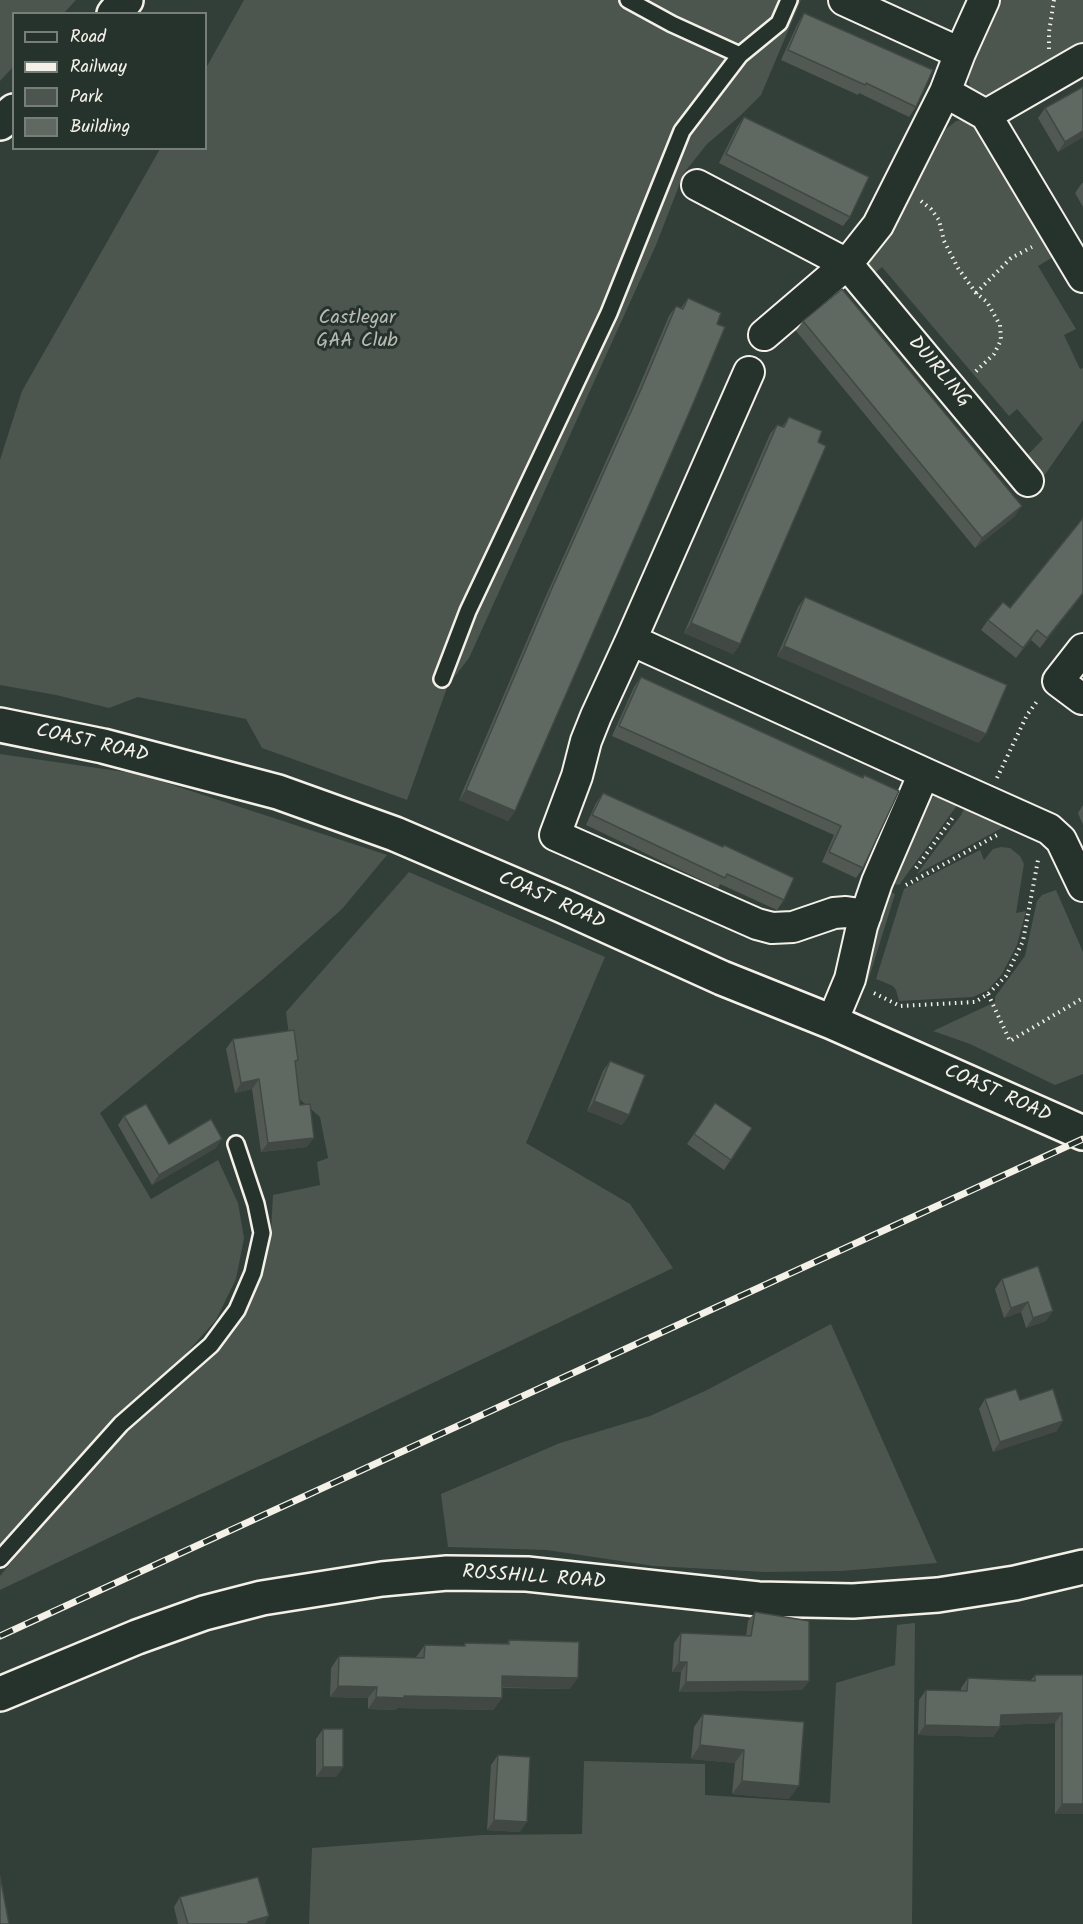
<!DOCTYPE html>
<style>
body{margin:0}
#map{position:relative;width:1083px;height:1924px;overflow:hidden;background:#323e38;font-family:Kalam,sans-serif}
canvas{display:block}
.legend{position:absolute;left:12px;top:12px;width:195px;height:138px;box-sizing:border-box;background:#26332d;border:2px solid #787f78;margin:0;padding:8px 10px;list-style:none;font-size:18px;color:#f4f1e8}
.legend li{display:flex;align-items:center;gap:12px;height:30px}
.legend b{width:30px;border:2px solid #787f78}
</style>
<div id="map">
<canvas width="1083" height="1924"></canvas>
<ul class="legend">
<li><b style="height:8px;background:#26332d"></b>Road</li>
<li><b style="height:8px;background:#f4f1e8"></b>Railway</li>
<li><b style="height:16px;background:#4c564f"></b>Park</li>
<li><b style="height:16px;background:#5f6861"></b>Building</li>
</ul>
</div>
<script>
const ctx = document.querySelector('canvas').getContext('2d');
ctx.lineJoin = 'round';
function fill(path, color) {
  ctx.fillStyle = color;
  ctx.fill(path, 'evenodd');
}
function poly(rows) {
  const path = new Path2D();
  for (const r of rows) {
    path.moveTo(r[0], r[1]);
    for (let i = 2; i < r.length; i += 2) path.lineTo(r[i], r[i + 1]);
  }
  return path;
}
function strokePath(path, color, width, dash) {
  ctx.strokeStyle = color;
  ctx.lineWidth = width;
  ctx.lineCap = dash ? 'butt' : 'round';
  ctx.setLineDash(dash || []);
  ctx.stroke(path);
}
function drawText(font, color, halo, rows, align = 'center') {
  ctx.font = font + ' Kalam,sans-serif';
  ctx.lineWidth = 6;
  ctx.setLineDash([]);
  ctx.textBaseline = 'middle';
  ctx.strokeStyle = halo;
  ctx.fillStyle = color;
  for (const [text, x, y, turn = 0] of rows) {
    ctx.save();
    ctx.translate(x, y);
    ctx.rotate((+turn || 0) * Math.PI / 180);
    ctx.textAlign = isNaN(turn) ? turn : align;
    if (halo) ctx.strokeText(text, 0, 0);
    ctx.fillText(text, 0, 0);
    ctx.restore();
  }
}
fill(poly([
 [0,0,76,0,64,13,14,14,13,67,0,81],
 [244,0,801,0,761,95,740,116,707,144,684,173,656,245,469,658,448,685,407,800,262,748,246,719,138,697,109,708,56,695,0,685,0,460,22,391,160,149,206,148,206,68],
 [999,0,1083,0,1083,47,988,99,974,93,970,88,968,76,972,61],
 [963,120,984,130,1055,256,1038,266,1076,329,1064,335,1080,369,1083,368,1083,420,1039,483,1021,462,1043,439,1017,409,1009,416,882,267,866,280,866,262,891,230,917,185,946,129,956,121],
 [0,754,139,774,387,855,342,909,264,978,100,1113,151,1199,218,1160,238,1203,244,1238,236,1279,216,1320,174,1367,110,1423,52,1494,0,1553],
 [943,793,961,800,899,885,891,883,923,806,929,799],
 [967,803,1011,823,917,874,961,815],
 [1001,847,1010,848,1020,856,1024,864,1016,913,1026,911,1017,945,1002,974,988,990,973,997,899,1001,896,990,893,986,876,979,904,889,980,850,984,860,993,849],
 [409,872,605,957,526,1143,630,1204,673,1268,0,1590,0,1576,112,1440,240,1316,261,1273,271,1231,273,1195,320,1185,317,1162,328,1158,320,1117,297,1097,286,1012],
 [887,890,895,894,868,981,865,978,872,937],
 [1056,890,1083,952,1083,1074,1055,1085,970,1044,933,1031,995,1002,995,997,1025,956,1037,901,1042,895],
 [831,1324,937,1563,841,1571,765,1572,654,1566,547,1550,448,1547,441,1494,560,1443,650,1416,707,1390],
 [915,1623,912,1924,309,1924,312,1848,483,1835,582,1834,584,1761,705,1764,705,1795,830,1803,836,1683,895,1665,897,1625]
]), '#4c564f');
const lane = poly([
 [628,0,672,24,740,55,779,23,789,0],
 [442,679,468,611,609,313,682,131,740,55],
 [0,1559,121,1424,211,1345,237,1310,253,1273,262,1233,256,1204,236,1144]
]);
const street = poly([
 [844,0,960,53],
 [945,92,986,115,1083,277],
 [986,115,1083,59],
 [697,185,847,264,1028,481],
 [764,335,847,264,878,225,945,92,960,53,984,0],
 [631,640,749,372],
 [1082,699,1058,681,1083,649],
 [866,915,846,912,834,913,793,927,772,928,757,924,555,835,577,776,586,741,596,716,631,640,924,773],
 [832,1022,850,979,862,926,877,882,924,773,1049,829,1061,840,1083,886]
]);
const secondary = poly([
 [114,14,126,0],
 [0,123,14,111],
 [0,725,103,746,278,792,395,834,561,905,722,978,832,1022,1083,1133],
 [0,1694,137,1637,204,1613,262,1598,382,1579,447,1573,527,1574,758,1599,853,1601,938,1595,1015,1583,1083,1567]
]);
strokePath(lane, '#f4f1e8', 20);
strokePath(street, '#f4f1e8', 34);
strokePath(secondary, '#f4f1e8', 38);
strokePath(poly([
 [1049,49,1049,32,1054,0],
 [921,201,931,209,939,220,944,241,958,268,976,293,987,302,1000,325,1001,340,994,354,974,373],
 [976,293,1011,258,1032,247],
 [997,778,1027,715,1038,700],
 [916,868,954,816],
 [906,885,997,835],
 [874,993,900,1006,975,1002,988,994,1006,976,1023,941,1038,860],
 [988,994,1010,1041,1083,998]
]), '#f4f1e8', 4, [1.5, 4.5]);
strokePath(lane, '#26332d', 15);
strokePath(street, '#26332d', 30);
strokePath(secondary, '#26332d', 33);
const rail = poly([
 [0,1636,1083,1139]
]);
strokePath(rail, '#f4f1e8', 7);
strokePath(rail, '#26332d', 4.5, [14]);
fill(poly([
 [804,13,916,107,909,117,859,93,858,95,781,60,798,23],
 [1083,87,1083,137,1058,152,1038,118,1045,108],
 [744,117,850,217,843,226,719,163,737,127],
 [1082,183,1083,183,1083,207,1075,193],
 [688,298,515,811,508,821,459,800,545,598,635,396,669,316,676,306,681,308],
 [803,321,1015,516,975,548,796,331],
 [789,417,740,644,733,654,684,633,770,434,777,425,782,427],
 [1083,518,1083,594,1040,648,1031,640,1016,658,981,630,988,620,1010,608],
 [805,597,979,743,777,656,798,607],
 [641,677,863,777,863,868,856,878,822,862,834,835,612,736,634,687],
 [603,793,784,900,777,910,720,884,718,888,586,825,596,803],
 [1083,805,1083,825,1078,813],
 [233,1039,298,1060,295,1064,300,1105,307,1147,261,1152,252,1089,235,1093,226,1049],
 [610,1061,629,1115,622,1125,587,1111,603,1071],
 [715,1103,752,1128,724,1170,687,1144],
 [124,1116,169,1144,216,1148,152,1185,118,1125],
 [1038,1266,1046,1321,1026,1328,1021,1312,1004,1318,995,1289,1002,1279],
 [985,1399,1020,1400,1057,1431,993,1452,979,1409],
 [755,1612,809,1681,802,1690,679,1692,681,1672,672,1672,674,1643,681,1633,746,1636,748,1621],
 [509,1640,570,1689,502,1688,502,1698,493,1710,397,1708,396,1710,368,1709,368,1698,330,1697,331,1668,339,1656,416,1657,425,1645,463,1646,465,1643,507,1644],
 [1035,1675,1083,1675,1083,1814,1055,1814,1055,1723,1000,1725,1000,1727,993,1737,918,1735,919,1700,926,1690,961,1691,961,1688,968,1678,1031,1680],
 [703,1714,804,1722,789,1799,732,1794,735,1763,691,1759,694,1727],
 [323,1729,343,1767,336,1777,316,1777,316,1739],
 [498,1755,520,1832,487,1830,491,1765],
 [180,1897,269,1916,264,1924,178,1924,174,1907]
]), '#525953');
fill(poly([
 [1083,131,1083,137,1058,152,1065,142],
 [1022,506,1015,516,975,548,982,538],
 [1083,593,1083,594,1040,648,1047,638],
 [691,623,740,644,733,654,684,633],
 [1037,630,1031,640,1016,658,1023,648],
 [784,646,986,734,979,743,777,656],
 [466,790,515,811,508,821,459,800],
 [259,1079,252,1089,235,1093,241,1083],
 [594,1101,629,1115,622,1125,587,1111],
 [314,1138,307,1147,261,1152,268,1143],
 [222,1139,216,1148,152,1185,159,1175],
 [1028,1302,1021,1312,1004,1318,1011,1308],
 [1053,1311,1046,1321,1026,1328,1033,1318],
 [1063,1421,1057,1431,993,1452,1000,1442],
 [679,1662,687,1662,681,1672,672,1672],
 [502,1676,578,1678,570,1689,494,1687],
 [809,1681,802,1690,679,1692,686,1682],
 [338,1686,377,1687,368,1698,330,1697],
 [404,1696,502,1698,493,1710,397,1708,396,1710,368,1709,376,1697],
 [1062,1713,1055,1723,994,1725,1001,1715],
 [925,1725,1000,1727,993,1737,918,1735],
 [700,1745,744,1750,735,1763,691,1759],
 [323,1767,343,1767,336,1777,316,1777],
 [742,1781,799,1786,789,1799,732,1794],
 [1062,1804,1083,1804,1083,1814,1055,1814],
 [494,1820,527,1822,520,1832,487,1830],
 [269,1916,264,1924,247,1924,248,1922]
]), '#424944');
const building = poly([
 [804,13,933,70,916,107,866,83,865,85,788,50,804,13],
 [1083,87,1083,131,1065,142,1045,108,1083,87],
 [744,117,869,177,850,217,726,154,744,117],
 [842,289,1022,506,982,538,803,321,842,289],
 [688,298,721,313,717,324,725,327,693,404,515,811,466,790,552,588,642,387,676,306,683,309,688,298],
 [789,417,822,431,818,442,826,446,740,644,691,623,777,425,784,427,789,417],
 [1083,518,1083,593,1047,638,1037,630,1023,648,988,620,1003,602,1010,608,1083,518],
 [805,597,1007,685,986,734,784,646,805,597],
 [641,677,863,778,864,775,899,791,863,868,829,852,841,826,619,726,641,677],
 [603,793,723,847,724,845,794,878,784,900,727,874,725,878,592,815,603,793],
 [294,1030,298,1060,295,1061,300,1105,310,1104,314,1138,268,1143,259,1079,241,1083,233,1039,294,1030],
 [610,1061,645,1075,629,1115,594,1101,610,1061],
 [715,1103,752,1128,731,1160,694,1134,715,1103],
 [146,1104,169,1144,211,1119,222,1139,159,1175,124,1116,146,1104],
 [1038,1266,1053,1311,1033,1318,1028,1302,1011,1308,1002,1279,1038,1266],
 [1016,1389,1020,1400,1053,1389,1063,1421,1000,1442,985,1399,1016,1389],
 [755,1612,809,1621,809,1681,686,1682,687,1662,679,1662,681,1633,751,1636,755,1612],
 [509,1640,579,1642,578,1678,502,1676,502,1698,404,1696,404,1698,376,1697,377,1687,338,1686,339,1656,424,1658,425,1645,465,1646,465,1643,509,1644,509,1640],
 [1035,1675,1083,1675,1083,1804,1062,1804,1062,1713,1001,1715,1000,1727,925,1725,926,1690,967,1691,968,1678,1035,1681,1035,1675],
 [703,1714,804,1722,799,1786,742,1781,744,1750,700,1745,703,1714],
 [323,1729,343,1729,343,1767,323,1767,323,1729],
 [498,1755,530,1757,527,1822,494,1820,498,1755],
 [0,1876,9,1924,0,1924,0,1876],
 [258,1877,269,1916,248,1922,249,1924,188,1924,180,1897,258,1877]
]);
fill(building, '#5f6861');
strokePath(building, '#424944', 1.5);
drawText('20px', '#b9bbb2', '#26332d', [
 ["Castlegar",357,320],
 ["GAA Club",357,343]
]);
drawText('20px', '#f4f1e8', '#26332d', [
 ["DUIRLING",938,373,50],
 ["COAST ROAD",92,745,13],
 ["COAST ROAD",551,902,24],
 ["COAST ROAD",997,1095,24],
 ["ROSSHILL ROAD",534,1579,4]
]);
</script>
